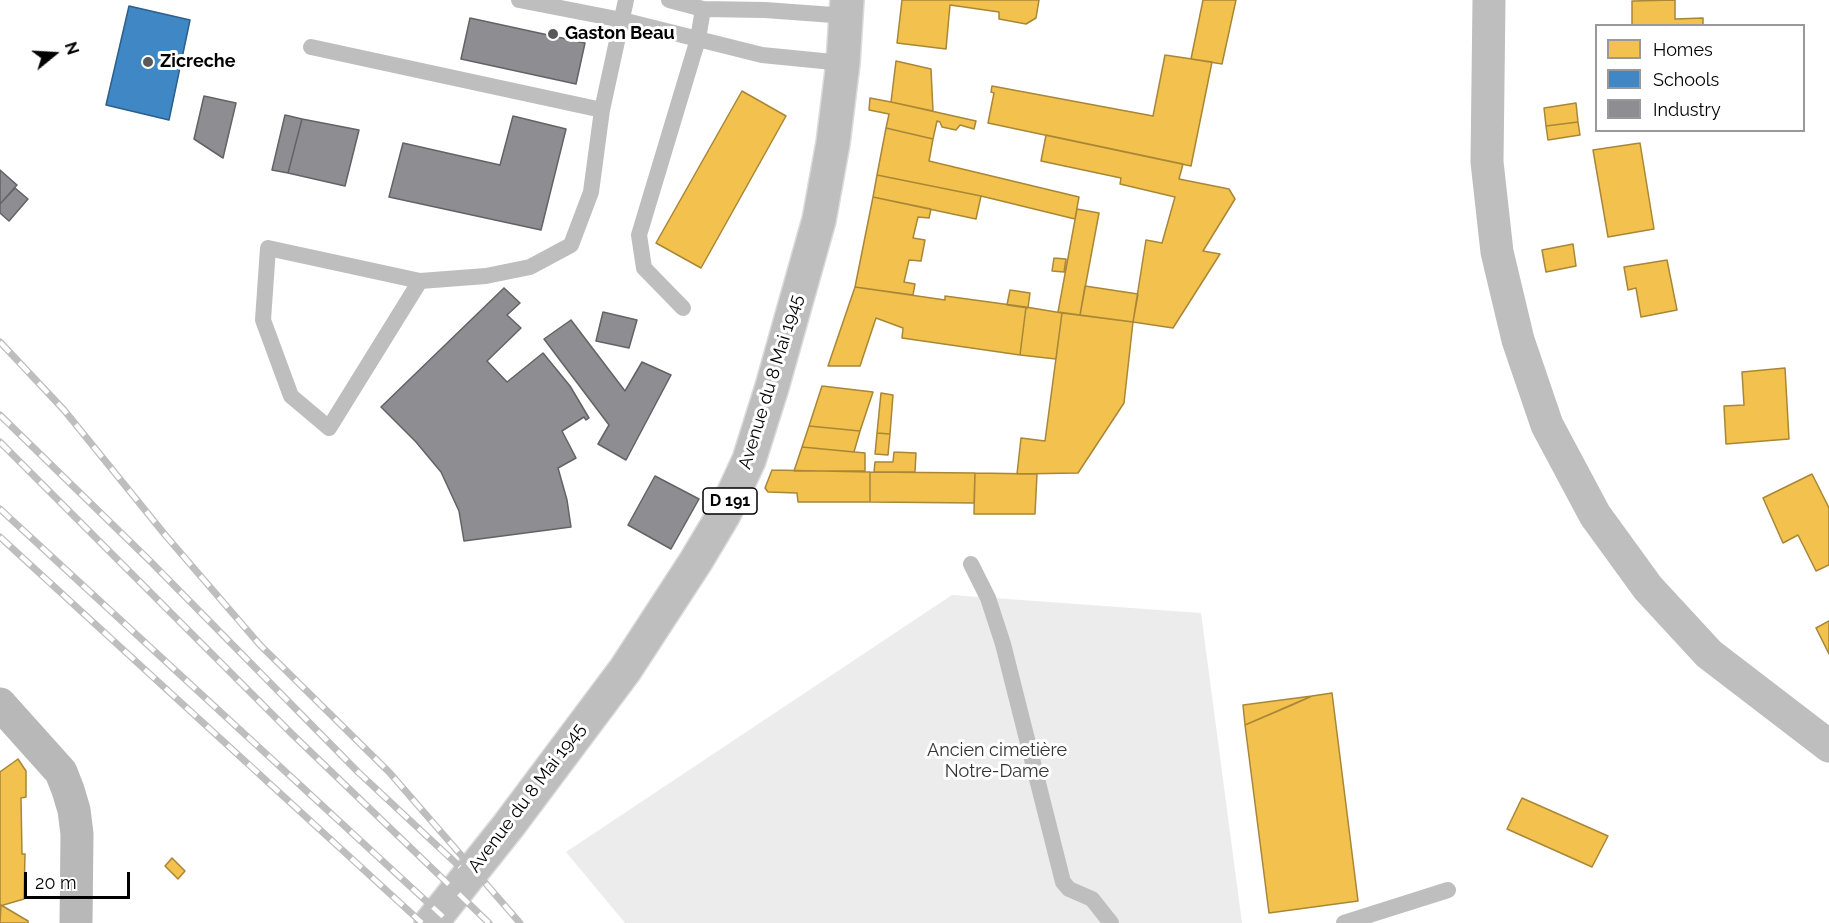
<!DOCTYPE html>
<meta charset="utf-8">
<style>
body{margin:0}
#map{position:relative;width:1829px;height:923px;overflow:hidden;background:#fff;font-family:Raleway,sans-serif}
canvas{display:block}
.legend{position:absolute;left:1595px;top:24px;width:210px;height:108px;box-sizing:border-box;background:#fff;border:2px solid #999;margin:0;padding:8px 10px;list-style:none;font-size:18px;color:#000}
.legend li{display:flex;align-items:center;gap:12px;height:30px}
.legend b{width:30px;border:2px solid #999}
.north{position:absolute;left:24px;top:24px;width:60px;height:60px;-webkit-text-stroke:4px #fff;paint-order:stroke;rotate:72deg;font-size:16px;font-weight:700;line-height:24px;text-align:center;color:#000}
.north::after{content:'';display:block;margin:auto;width:21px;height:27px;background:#000;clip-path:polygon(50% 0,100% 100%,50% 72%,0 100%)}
.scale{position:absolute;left:24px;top:872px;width:106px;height:27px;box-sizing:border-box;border:3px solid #000;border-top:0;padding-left:8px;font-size:18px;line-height:21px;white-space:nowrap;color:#000;-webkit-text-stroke:4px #fff;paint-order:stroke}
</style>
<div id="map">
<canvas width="1829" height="923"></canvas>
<ul class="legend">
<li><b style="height:16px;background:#f2c14e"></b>Homes</li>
<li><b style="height:16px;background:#3f88c5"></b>Schools</li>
<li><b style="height:16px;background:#8d8d92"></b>Industry</li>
</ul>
<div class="north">N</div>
<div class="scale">20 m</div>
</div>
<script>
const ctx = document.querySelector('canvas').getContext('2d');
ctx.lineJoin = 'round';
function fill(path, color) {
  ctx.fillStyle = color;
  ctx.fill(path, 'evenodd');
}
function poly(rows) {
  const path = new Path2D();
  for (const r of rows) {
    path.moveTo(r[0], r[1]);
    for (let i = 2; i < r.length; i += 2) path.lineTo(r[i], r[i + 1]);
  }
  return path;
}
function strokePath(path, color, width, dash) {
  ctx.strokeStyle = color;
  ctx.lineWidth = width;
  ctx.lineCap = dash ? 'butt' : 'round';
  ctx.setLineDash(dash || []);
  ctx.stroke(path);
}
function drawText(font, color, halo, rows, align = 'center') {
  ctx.font = font + ' Raleway,sans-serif';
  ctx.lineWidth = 6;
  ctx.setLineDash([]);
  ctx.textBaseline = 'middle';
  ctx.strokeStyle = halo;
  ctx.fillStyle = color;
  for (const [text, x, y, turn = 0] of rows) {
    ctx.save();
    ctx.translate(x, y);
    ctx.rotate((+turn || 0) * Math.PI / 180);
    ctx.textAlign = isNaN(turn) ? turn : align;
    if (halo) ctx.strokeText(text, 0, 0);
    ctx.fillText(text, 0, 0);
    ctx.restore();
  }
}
fill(poly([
 [952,595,1201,613,1242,923,625,923,566,852]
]), '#ececec');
const homes = poly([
 [902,0,1039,0,1036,18,1026,24,999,19,999,12,950,5,946,49,897,43,902,0],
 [1203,0,1236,0,1222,64,1191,59,1203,0],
 [1675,0,1675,19,1703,18,1703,26,1632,26,1632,1,1675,0],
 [1165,55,1212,62,1191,166,988,123,994,93,991,92,992,86,1153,116,1165,55],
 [896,61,931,69,933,111,891,102,896,61],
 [742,91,786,116,701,268,656,243,742,91],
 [870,98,891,102,976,121,974,129,960,125,956,130,942,127,940,122,937,121,933,139,886,128,889,114,869,110,870,98],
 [1576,103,1578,122,1546,126,1544,108,1576,103],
 [1578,122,1580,135,1548,140,1546,126,1578,122],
 [886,128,933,139,929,161,1079,197,1075,219,981,196,877,175,886,128],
 [1046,135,1183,164,1179,179,1229,189,1235,199,1203,251,1220,254,1173,328,1133,322,1146,240,1162,243,1175,197,1120,184,1121,178,1041,161,1046,135],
 [1640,143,1654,229,1608,237,1593,150,1640,143],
 [877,175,981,196,976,219,873,197,877,175],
 [873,197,931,209,929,218,918,217,913,238,925,240,921,261,909,260,904,282,915,284,913,295,855,287,873,197],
 [1077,209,1099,213,1080,315,1058,312,1077,209],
 [1573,244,1576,266,1546,272,1542,250,1573,244],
 [1054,258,1066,259,1064,272,1052,271,1054,258],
 [1667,260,1677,310,1641,317,1636,288,1628,290,1624,267,1667,260],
 [1085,286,1138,294,1133,322,1080,315,1085,286],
 [855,287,945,300,945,296,1026,307,1020,355,902,338,903,328,876,318,860,366,828,366,855,287],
 [1010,290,1030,293,1028,308,1007,305,1010,290],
 [1026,307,1062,313,1056,359,1020,355,1026,307],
 [1062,313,1133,322,1124,403,1078,473,1017,474,1021,438,1045,441,1062,313],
 [1785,368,1789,439,1726,444,1724,406,1744,405,1742,372,1785,368],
 [822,386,873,392,860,431,809,426,822,386],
 [881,393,893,395,890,434,877,433,881,393],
 [809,426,860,431,854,452,802,447,809,426],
 [877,433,890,434,888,455,875,454,877,433],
 [802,447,865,453,865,471,794,471,802,447],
 [894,452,916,453,915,472,874,472,875,462,893,462,894,452],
 [772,470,870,472,870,502,798,502,797,493,768,492,765,488,772,470],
 [870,472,975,473,974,503,870,502,870,472],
 [975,473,1037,474,1035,514,974,514,975,473],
 [1812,474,1829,508,1829,565,1816,571,1798,535,1783,543,1763,498,1812,474],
 [1829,621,1829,654,1816,628,1829,621],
 [1332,693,1358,901,1269,913,1245,725,1312,696,1332,693],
 [1312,696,1292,705,1245,725,1243,705,1312,696],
 [18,759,26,771,26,797,21,798,22,854,25,854,24,899,0,906,0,772,18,759],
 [1522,798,1608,836,1592,867,1507,829,1522,798],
 [172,858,185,871,178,879,165,866,172,858],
 [1,905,28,921,28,923,0,923,1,905]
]);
fill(homes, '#f2c14e');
strokePath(homes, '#a98737', 1.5);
const schools = poly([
 [129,6,190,20,169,120,106,105,129,6]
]);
fill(schools, '#3f88c5');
strokePath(schools, '#2c5f8a', 1.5);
const industry = poly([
 [470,18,585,43,576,84,461,59,470,18],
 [204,96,236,103,223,158,194,139,204,96],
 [285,115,302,119,288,173,272,170,285,115],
 [513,116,566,129,541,230,389,197,403,143,500,165,513,116],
 [302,119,359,130,345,186,288,173,302,119],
 [0,170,17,185,0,204,0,170],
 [15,188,28,199,9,221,0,213,0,204,15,188],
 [504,288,520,303,507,315,521,328,487,361,507,382,543,353,570,386,589,418,586,420,584,417,562,431,576,458,558,468,567,500,571,527,464,541,459,511,441,472,416,442,381,407,504,288],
 [603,312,637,320,629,348,596,341,603,312],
 [571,320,625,391,642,362,671,375,626,460,598,444,609,425,544,339,571,320],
 [655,476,699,499,671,549,628,525,655,476]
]);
fill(industry, '#8d8d92');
strokePath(industry, '#636366', 1.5);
const primary = poly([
 [431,923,509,825,625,670,696,561,724,514,749,460,772,387,819,220,833,143,843,63,847,0]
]);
strokePath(primary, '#dbdbdb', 36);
strokePath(poly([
 [519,0,622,20,762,55,843,63],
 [669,0,703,9,765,10,847,16],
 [311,47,602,110],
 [420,281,329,428,291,396,263,320,268,248,420,281,486,276,530,267,571,245,591,192,602,110,626,0],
 [683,308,644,268,639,235,698,39,703,9],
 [971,564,988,598,1003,644,1063,882,1069,889,1092,899,1111,923],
 [1344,923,1448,890]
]), '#bebebe', 16);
strokePath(poly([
 [1489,0,1487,162,1497,252,1518,340,1547,425,1595,515,1648,588,1709,654,1829,746]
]), '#bebebe', 33);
strokePath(poly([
 [0,704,61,772,68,790,74,810,77,834,76,923]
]), '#b8b8b8', 33);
strokePath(primary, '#bebebe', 33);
const rail = poly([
 [0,342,64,410,166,536,260,645,389,772,520,923],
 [0,415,151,562,358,772,460,867],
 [0,442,292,734,489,923],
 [0,509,450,923],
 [0,537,422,923]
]);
strokePath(rail, '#bebebe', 7);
strokePath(rail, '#fff', 4.5, [14]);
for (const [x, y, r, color] of [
 [553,34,6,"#595959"],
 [148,62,6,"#595959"]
]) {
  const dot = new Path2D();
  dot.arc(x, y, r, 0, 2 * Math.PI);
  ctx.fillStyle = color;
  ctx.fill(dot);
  strokePath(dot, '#fff', 2);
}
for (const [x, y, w] of [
 [730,501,54]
]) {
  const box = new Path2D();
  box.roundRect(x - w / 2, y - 13, w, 26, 4.5);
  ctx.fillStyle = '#fff';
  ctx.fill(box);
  strokePath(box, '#000', 1.5);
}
drawText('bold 16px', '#000', null, [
 ["D 191",730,501]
]);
drawText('bold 18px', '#000', '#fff', [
 ["Gaston Beau",565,34],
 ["Zicreche",160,62]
], 'left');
drawText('18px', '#000', '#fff', [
 ["Avenue du 8 Mai 1945",771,382,-73],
 ["Avenue du 8 Mai 1945",527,798,-53]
]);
drawText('18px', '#333', '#fff', [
 ["Ancien cimetière",997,751],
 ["Notre-Dame",997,772]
]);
</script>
